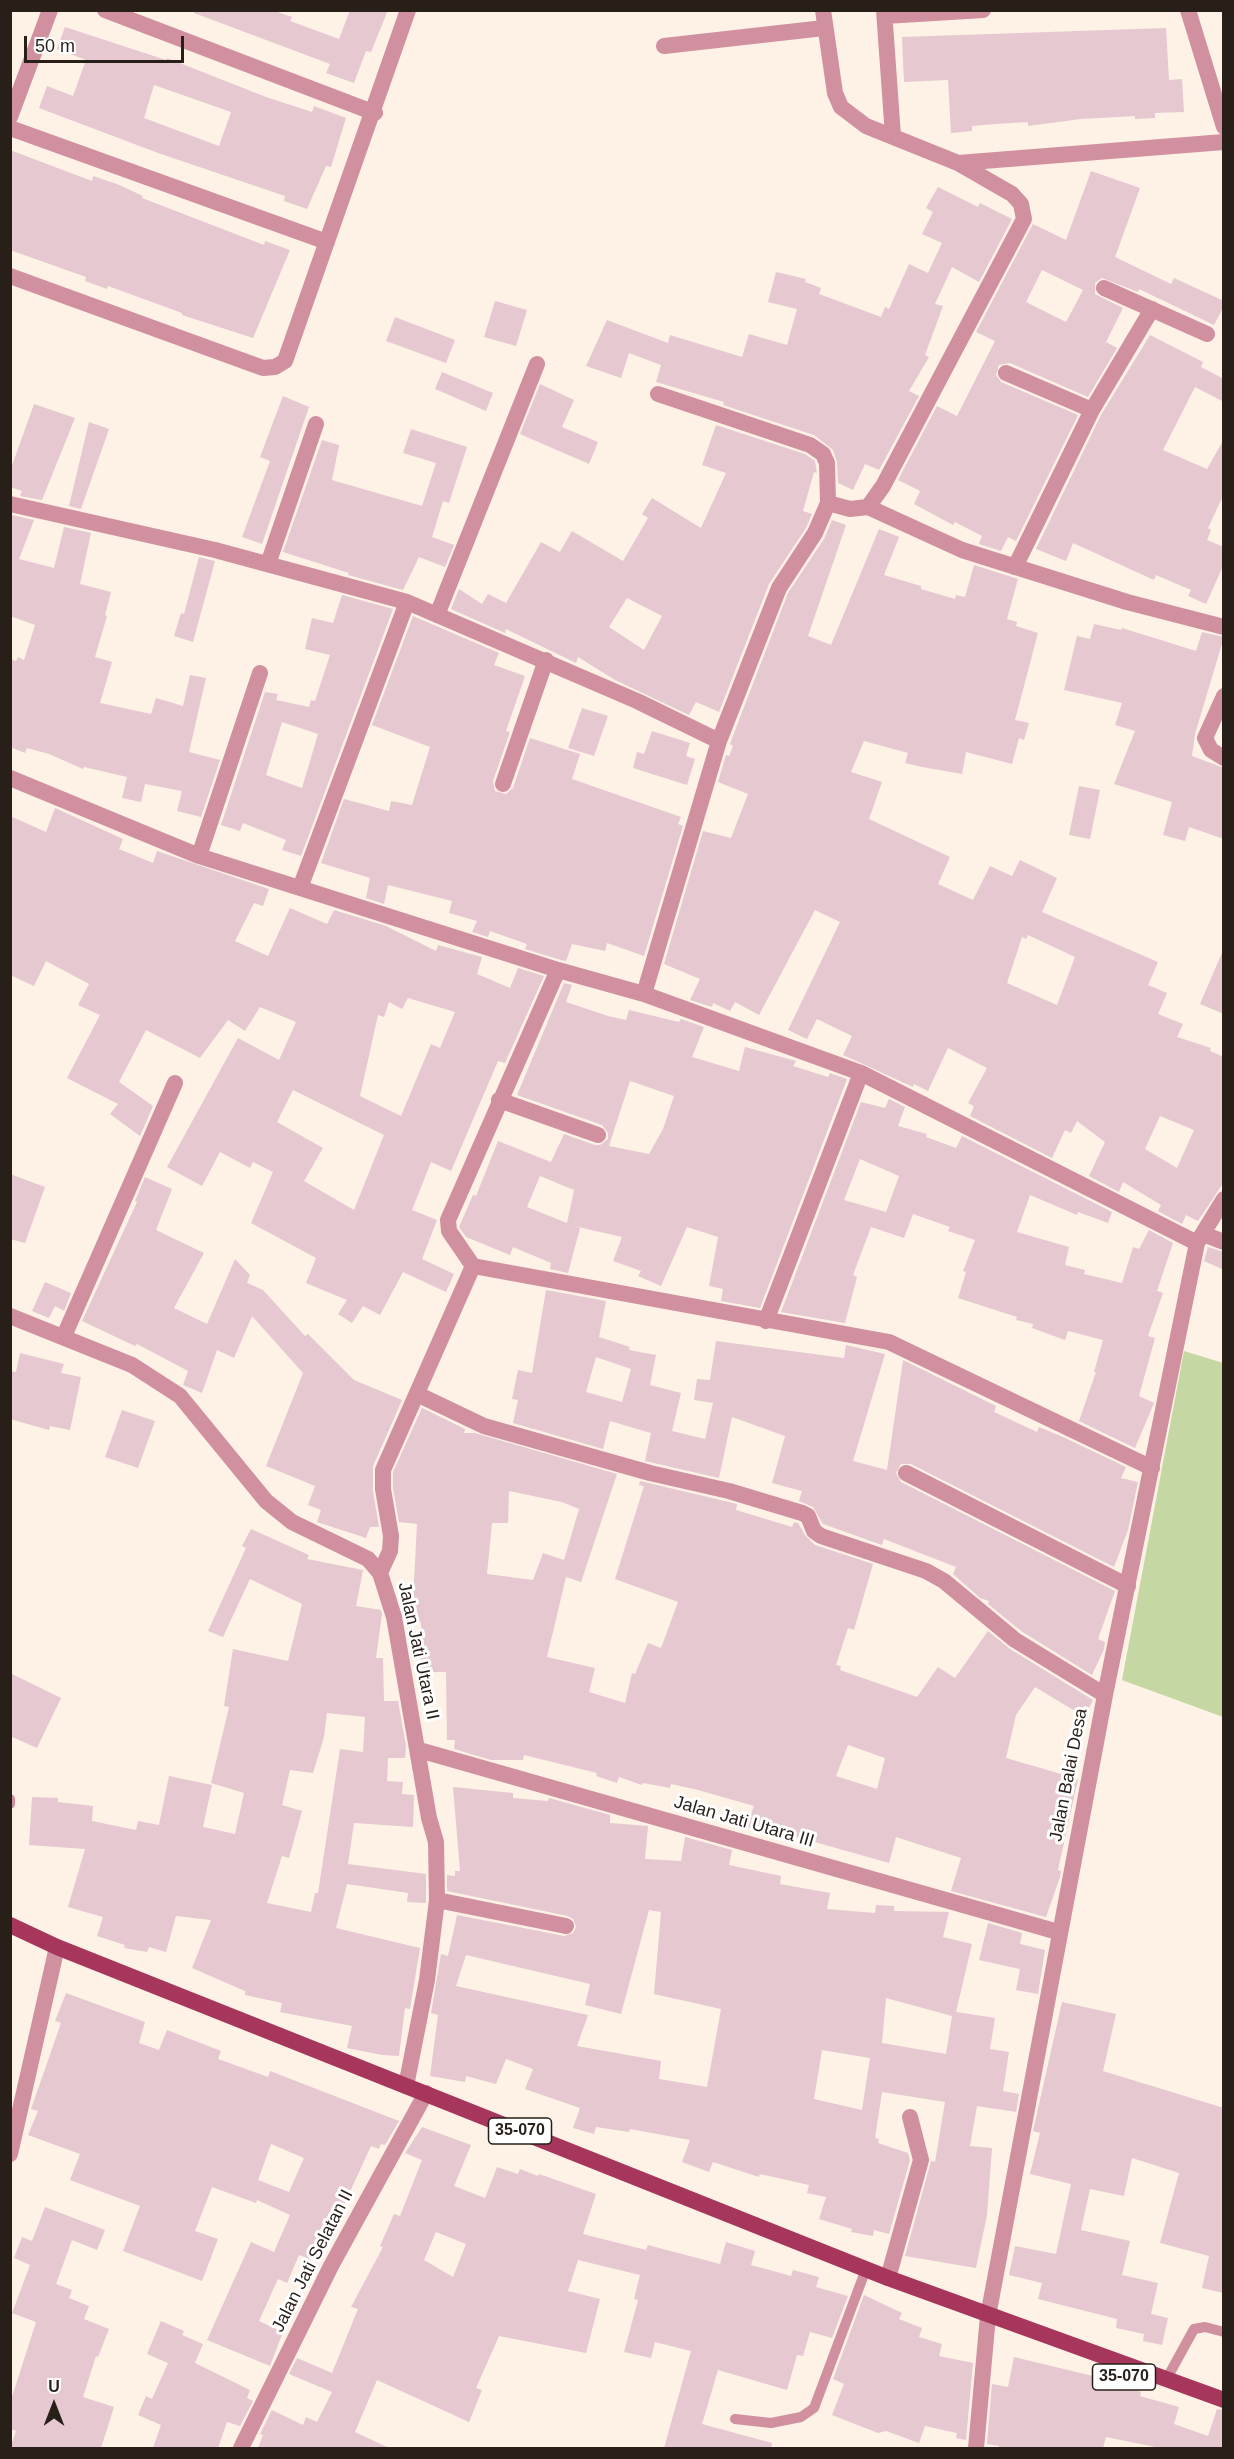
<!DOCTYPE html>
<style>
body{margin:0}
#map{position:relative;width:1234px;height:2459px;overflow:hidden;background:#fef1e5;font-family:Arial,sans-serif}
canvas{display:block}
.frame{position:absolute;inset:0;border:12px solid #271f18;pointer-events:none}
.north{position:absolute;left:24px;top:2375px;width:60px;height:60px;-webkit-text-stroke:4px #fff;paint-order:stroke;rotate:0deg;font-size:16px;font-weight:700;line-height:24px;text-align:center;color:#271f18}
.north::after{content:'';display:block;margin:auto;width:21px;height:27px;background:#271f18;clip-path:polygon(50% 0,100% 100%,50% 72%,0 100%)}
.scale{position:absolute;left:24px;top:36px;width:160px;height:27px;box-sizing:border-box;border:3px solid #271f18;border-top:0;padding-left:8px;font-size:18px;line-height:21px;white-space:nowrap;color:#271f18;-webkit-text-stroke:4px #fff;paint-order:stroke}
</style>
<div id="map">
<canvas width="1234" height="2459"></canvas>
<div class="frame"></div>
<div class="north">U</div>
<div class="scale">50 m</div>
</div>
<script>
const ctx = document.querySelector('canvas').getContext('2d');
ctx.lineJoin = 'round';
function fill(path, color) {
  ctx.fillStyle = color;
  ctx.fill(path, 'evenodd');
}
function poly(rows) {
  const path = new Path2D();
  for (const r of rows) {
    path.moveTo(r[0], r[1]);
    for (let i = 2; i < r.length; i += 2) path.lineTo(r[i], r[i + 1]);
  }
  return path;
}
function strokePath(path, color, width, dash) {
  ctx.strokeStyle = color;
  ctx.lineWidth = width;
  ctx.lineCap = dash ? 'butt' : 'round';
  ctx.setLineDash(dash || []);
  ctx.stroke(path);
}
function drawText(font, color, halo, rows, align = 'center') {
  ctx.font = font + ' Arial,sans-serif';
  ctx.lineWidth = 6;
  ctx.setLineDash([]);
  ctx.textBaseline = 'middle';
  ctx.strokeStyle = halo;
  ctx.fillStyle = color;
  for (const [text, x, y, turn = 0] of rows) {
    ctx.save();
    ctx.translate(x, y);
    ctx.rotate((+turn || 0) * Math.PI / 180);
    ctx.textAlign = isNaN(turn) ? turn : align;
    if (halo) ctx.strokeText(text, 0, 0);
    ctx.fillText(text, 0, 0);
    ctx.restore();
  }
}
fill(poly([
 [1184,1351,1223,1363,1223,1717,1122,1680]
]), '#c5d7a2');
fill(poly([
 [194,10,272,10,292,17,290,21,339,39,350,10,388,10,371,52,366,51,354,83,326,73,330,64,194,13],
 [65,27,166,60,167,58,266,97,312,112,314,106,346,118,331,167,326,166,307,209,284,201,285,196,158,153,39,108,47,86,73,96,86,60,57,49],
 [154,85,231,112,219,146,144,118],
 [1166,28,1169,80,1182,79,1184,112,1155,113,1155,118,1135,119,1135,116,1081,119,1028,126,1028,122,995,124,972,126,972,131,951,133,948,80,904,82,902,37],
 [10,150,92,181,93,176,117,184,143,196,142,198,264,245,265,241,290,250,253,338,182,315,182,313,108,286,107,289,85,281,86,277,10,250],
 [1091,171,1140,188,1115,257,1171,284,1174,278,1224,301,1224,306,1214,325,1139,289,1138,292,1102,278,1095,283,1095,294,1123,308,1106,342,1117,348,1088,397,1010,363,999,365,996,375,1001,382,1078,415,1016,541,1008,537,1001,551,979,544,982,536,955,522,953,525,914,504,920,491,898,480,937,406,957,416,995,341,976,332,1033,224,1066,240],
 [1042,270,1083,290,1066,322,1026,302],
 [938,187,978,207,980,203,1012,219,979,282,952,267,935,304,943,306,925,355,929,357,909,391,919,396,879,470,865,464,853,490,838,483,837,462,833,450,814,435,723,405,724,402,656,382,661,365,629,353,621,378,586,366,607,320,668,343,670,335,742,357,749,334,787,345,797,309,768,302,776,272,806,279,805,282,821,288,819,294,881,317,885,307,889,309,909,264,928,273,942,243,922,234,933,212,926,208],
 [495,301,527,310,516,346,484,337],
 [395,317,455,340,446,363,386,341],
 [1150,335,1203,362,1201,367,1224,379,1224,402,1195,387,1163,450,1207,469,1224,439,1224,494,1208,528,1211,530,1207,540,1224,547,1224,564,1206,604,1188,596,1191,590,1156,575,1154,580,1073,543,1066,561,1036,549,1101,415],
 [442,372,493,393,486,411,435,389],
 [540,384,574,400,562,427,598,442,589,464,520,434],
 [283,396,309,407,262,544,242,537,270,461,260,457],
 [34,404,75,418,42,500,20,496,22,491,10,487,10,471],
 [89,422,109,429,81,509,69,506],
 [716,425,805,454,815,461,817,473,814,472,803,511,812,514,806,528,769,584,719,712,696,702,689,715,615,680,578,657,576,663,506,629,505,633,451,609,459,589,482,604,488,594,506,603,541,542,560,552,572,531,623,561,648,518,642,514,652,498,701,528,726,473,702,465],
 [627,598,662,616,644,650,609,627],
 [411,429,467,447,449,503,443,501,432,537,454,545,445,567,419,557,403,590,348,575,349,573,283,552,322,440,339,445,332,480,422,506,436,463,403,453],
 [12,515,34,520,19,559,54,568,64,527,91,533,80,584,111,592,105,615,107,616,95,657,112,662,100,703,151,714,156,698,183,706,190,675,206,678,189,752,220,760,201,817,177,811,182,791,145,784,141,802,122,798,127,777,84,767,83,769,49,754,27,748,25,753,10,747,10,659,16,661,18,657,24,660,35,625,10,616],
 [832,520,846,525,808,636,831,645,879,529,899,537,884,575,921,586,921,589,955,599,956,595,965,597,974,565,1018,579,1007,619,1017,622,1016,626,1038,633,1015,720,1029,723,1024,740,1019,738,1012,764,966,752,962,774,922,767,905,763,908,753,864,741,851,772,882,782,869,819,950,857,938,884,973,900,990,866,1012,876,1020,860,1057,878,1042,912,1158,962,1148,985,1167,993,1158,1014,1183,1024,1177,1037,1211,1048,1210,1051,1224,1057,1224,1182,1198,1221,1186,1215,1182,1224,1158,1211,1161,1205,1123,1182,1119,1192,1089,1176,1105,1142,1077,1121,1071,1133,1065,1130,1052,1158,970,1116,974,1106,968,1103,987,1068,948,1048,928,1091,914,1084,913,1087,843,1055,852,1036,817,1019,807,1039,788,1030,840,922,815,910,759,1015,735,1002,730,1011,713,1003,712,1007,690,1000,700,979,664,964,703,831,731,838,748,794,718,782,726,755,729,756,733,746,730,744,739,720,788,593,824,539],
 [1028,935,1075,957,1057,1005,1007,983,1022,937,1026,939],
 [1160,1116,1194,1130,1177,1168,1145,1149],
 [199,557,215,561,193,642,174,636,181,613,184,614],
 [342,595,393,609,301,856,282,850,286,840,243,823,240,831,221,825,265,692,278,694,276,700,309,707,311,700,315,701,330,655,305,649,312,618,333,623],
 [282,722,318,734,302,788,266,775],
 [413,616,499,653,494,665,525,676,506,731,510,732,493,781,495,791,506,794,513,788,530,738,580,754,572,779,681,817,678,824,683,826,644,956,607,943,605,951,572,944,566,961,561,960,525,949,527,944,490,931,488,937,472,932,477,921,449,913,452,901,388,885,384,904,366,898,370,878,321,863,344,799,389,811,391,801,412,805,430,747,372,725],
 [1094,624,1121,630,1122,628,1196,651,1202,632,1224,637,1195,734,1192,756,1224,768,1224,839,1189,827,1185,841,1163,835,1172,802,1114,784,1135,731,1115,725,1122,703,1064,690,1077,636,1090,639],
 [582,708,608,716,594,756,568,748],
 [652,731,690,743,686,756,695,759,687,785,633,768,637,752,644,754],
 [1079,786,1100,790,1090,839,1069,835],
 [55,808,123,839,119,849,153,863,157,851,269,889,263,906,254,903,235,941,268,956,290,908,327,924,334,910,386,926,436,951,438,945,482,957,477,974,510,988,518,968,544,976,505,1063,498,1061,451,1171,431,1162,412,1210,437,1220,422,1259,454,1274,446,1292,403,1272,380,1315,363,1306,352,1323,338,1314,347,1300,306,1283,316,1258,251,1223,273,1172,253,1162,250,1168,220,1152,202,1186,167,1167,238,1038,279,1060,296,1022,260,1007,245,1031,228,1020,200,1058,146,1030,119,1082,153,1106,140,1136,110,1114,118,1104,67,1078,100,1015,78,1005,89,984,46,961,34,986,10,975,10,816,46,832],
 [408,998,455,1012,440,1048,431,1044,401,1116,360,1096,378,1015,384,1017,389,1002,402,1009],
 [293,1090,384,1135,354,1210,304,1181,323,1148,277,1122],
 [1224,948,1224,1014,1200,1004],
 [564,983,572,985,566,1002,608,1016,626,1020,629,1010,679,1022,681,1019,704,1027,692,1057,739,1071,745,1047,796,1061,793,1066,828,1077,830,1073,847,1079,760,1308,721,1301,723,1289,709,1286,718,1237,687,1227,661,1286,638,1276,641,1271,613,1261,622,1237,574,1226,580,1228,568,1273,550,1269,551,1263,513,1247,510,1255,466,1237,459,1227,473,1195,476,1196,498,1141,551,1162,564,1134,595,1145,600,1145,608,1139,608,1133,602,1125,517,1095],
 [630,1081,674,1096,663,1129,649,1154,609,1146],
 [540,1176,574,1190,567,1223,527,1207],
 [889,1099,905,1107,898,1126,927,1134,926,1137,956,1148,962,1136,1112,1212,1108,1223,1078,1212,1077,1215,1030,1195,1017,1232,1069,1247,1065,1265,1085,1270,1084,1274,1122,1283,1133,1247,1139,1249,1149,1230,1173,1243,1157,1291,1163,1293,1148,1336,1155,1338,1139,1396,1154,1403,1135,1448,1079,1421,1096,1372,1094,1372,1103,1340,1068,1331,1065,1340,1032,1328,1033,1324,1016,1320,1017,1317,958,1298,966,1272,963,1271,975,1240,948,1231,950,1227,913,1214,904,1238,871,1227,853,1275,857,1277,845,1323,781,1312,861,1102,885,1108],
 [860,1159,899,1176,886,1212,844,1200],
 [10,1174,45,1187,25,1243,10,1239],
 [145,1177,172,1189,156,1230,204,1253,174,1308,207,1324,235,1259,250,1275,247,1283,263,1290,305,1336,308,1334,354,1380,402,1400,373,1466,373,1491,379,1527,370,1527,366,1538,317,1522,321,1510,308,1505,315,1486,266,1466,303,1373,252,1316,234,1358,217,1350,202,1393,183,1385,188,1371,137,1344,135,1346,82,1321,137,1202,135,1201],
 [1208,1247,1224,1252,1224,1270,1204,1261],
 [45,1282,71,1293,64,1311,55,1306,49,1318,32,1311],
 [546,1290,606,1301,599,1337,630,1347,629,1350,656,1355,650,1385,681,1393,672,1431,705,1439,713,1403,694,1400,697,1379,710,1380,716,1341,844,1358,846,1345,885,1354,853,1461,887,1470,903,1360,996,1406,994,1412,1037,1432,1039,1427,1063,1437,1126,1467,1121,1478,1138,1482,1128,1530,1114,1567,911,1464,901,1464,896,1473,901,1482,1115,1591,1098,1639,1105,1642,1104,1649,1092,1675,1021,1631,988,1604,989,1601,980,1598,953,1574,956,1567,884,1539,882,1545,823,1524,813,1507,799,1501,802,1491,772,1483,785,1436,732,1417,719,1478,645,1461,651,1433,610,1421,603,1449,513,1423,518,1400,512,1399,518,1370,532,1373],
 [596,1357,631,1369,622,1402,586,1392],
 [20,1353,64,1364,61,1373,81,1377,70,1430,50,1426,49,1430,10,1419,10,1371,16,1372],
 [422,1408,465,1429,464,1433,475,1433,617,1474,581,1582,566,1577,547,1657,595,1668,589,1692,625,1703,632,1673,635,1674,648,1643,661,1648,678,1602,615,1579,644,1486,639,1485,640,1481,737,1504,736,1510,792,1527,794,1522,798,1523,805,1535,815,1545,873,1564,854,1630,848,1628,836,1665,841,1666,840,1670,917,1697,938,1667,955,1678,988,1631,1010,1649,1093,1700,1085,1717,1035,1687,1016,1715,1006,1758,1078,1779,1058,1870,1061,1871,1060,1877,1046,1917,951,1891,961,1858,896,1837,889,1863,797,1837,766,1825,762,1833,746,1826,754,1806,698,1790,671,1784,670,1788,643,1783,642,1785,619,1777,617,1783,596,1776,597,1773,524,1755,523,1760,491,1760,454,1749,455,1740,447,1740,446,1672,421,1672,421,1622,412,1621,417,1524,399,1522,393,1488,393,1472],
 [509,1491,562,1502,579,1509,564,1560,543,1553,533,1580,487,1574,492,1523,508,1523],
 [848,1745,885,1758,877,1789,836,1776],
 [122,1410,155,1421,138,1468,105,1457],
 [251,1529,309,1555,307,1559,363,1570,356,1606,381,1610,382,1614,376,1658,383,1658,384,1701,398,1701,406,1746,405,1758,388,1758,387,1781,403,1782,402,1794,414,1795,413,1827,354,1823,348,1864,426,1874,426,1903,407,1902,408,1893,347,1884,336,1928,420,1948,410,2009,405,2008,399,2056,382,2055,347,2048,352,2026,280,2012,282,2003,245,1995,245,1991,192,1968,211,1920,176,1916,166,1952,149,1947,147,1952,124,1948,125,1945,97,1936,103,1917,68,1907,85,1849,29,1845,32,1797,58,1798,58,1802,93,1806,92,1821,136,1830,138,1821,159,1825,169,1776,212,1785,203,1827,235,1834,244,1793,211,1783,229,1707,224,1706,233,1649,288,1661,302,1604,250,1579,223,1637,208,1631,246,1548,242,1546],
 [327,1713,365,1717,363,1752,340,1749,318,1893,315,1893,311,1912,267,1903,282,1856,289,1858,302,1811,282,1805,290,1770,313,1773,324,1737],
 [10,1673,61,1698,37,1748,10,1736],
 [453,1787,513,1793,513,1798,548,1801,549,1798,610,1815,610,1823,648,1826,645,1859,681,1861,685,1837,732,1850,729,1865,781,1876,780,1884,830,1893,827,1909,875,1913,876,1905,894,1906,894,1911,949,1912,943,1937,972,1944,956,2012,995,2018,990,2049,1009,2052,1003,2091,1019,2094,1016,2112,977,2106,970,2146,992,2148,987,2215,976,2268,905,2256,931,2161,935,2162,945,2102,882,2092,875,2138,879,2139,878,2143,908,2153,910,2160,889,2234,874,2230,873,2236,851,2232,852,2229,819,2219,826,2197,807,2193,809,2185,760,2174,759,2177,713,2162,709,2172,682,2162,690,2140,630,2129,629,2132,596,2127,594,2134,573,2128,580,2108,525,2089,533,2069,506,2059,496,2084,466,2076,465,2082,430,2076,438,2015,431,2013,441,1954,448,1956,457,1915,564,1936,573,1933,576,1927,573,1919,568,1916,447,1891,447,1875,455,1876,455,1871,460,1871],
 [649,1910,661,1912,654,1994,721,2009,707,2087,659,2079,661,2061,577,2046,588,2015,456,1986,466,1955,590,1984,585,2005,621,2014],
 [886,1998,952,2016,946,2054,882,2043],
 [822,2050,870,2058,862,2110,814,2099],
 [988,1923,1022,1933,1020,1944,1045,1950,1038,1994,1016,1990,1020,1969,979,1960],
 [66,1993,145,2022,139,2043,159,2050,167,2030,221,2051,218,2059,268,2077,270,2071,399,2121,385,2145,381,2144,379,2149,371,2146,331,2233,323,2230,310,2259,299,2255,287,2283,278,2279,259,2321,283,2332,270,2366,207,2340,251,2242,274,2252,290,2215,257,2200,256,2203,212,2187,195,2231,218,2239,202,2281,123,2251,140,2206,70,2180,80,2154,28,2135,38,2111,31,2109,61,2023,55,2021],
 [271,2144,304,2158,289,2192,258,2180],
 [1062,2002,1116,2014,1103,2071,1224,2108,1224,2293,1202,2288,1209,2256,1160,2243,1179,2173,1132,2158,1124,2196,1090,2189,1081,2230,1130,2241,1122,2275,1158,2283,1151,2314,1168,2318,1162,2345,1143,2341,1144,2334,1116,2328,1117,2319,1038,2299,1042,2283,1009,2275,1015,2246,1056,2254,1071,2184,1030,2174,1040,2133,1033,2131],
 [422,2127,471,2145,454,2186,485,2198,497,2167,518,2174,520,2169,538,2176,539,2174,596,2194,583,2234,646,2250,648,2245,720,2264,726,2242,755,2251,751,2265,791,2276,793,2270,819,2277,816,2287,848,2296,832,2338,810,2332,803,2356,797,2355,787,2390,718,2370,702,2424,772,2443,771,2448,664,2448,691,2351,655,2342,651,2358,624,2352,638,2300,634,2299,640,2275,578,2260,568,2291,600,2299,586,2353,499,2336,476,2388,482,2390,469,2422,377,2380,355,2432,389,2448,258,2448,263,2435,260,2434,272,2410,303,2425,306,2417,317,2422,332,2392,289,2374,297,2358,332,2373,358,2309,351,2307,383,2247,380,2246,394,2214,400,2216,422,2160,405,2153],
 [436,2232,466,2244,453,2277,424,2260],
 [45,2207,105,2230,97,2250,72,2240,56,2284,72,2290,69,2298,89,2306,84,2319,109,2329,98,2357,96,2356,83,2397,114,2407,101,2448,10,2448,16,2431,10,2429,10,2403,36,2322,12,2313,30,2265,14,2258,22,2237,32,2241],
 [864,2295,902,2313,899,2319,922,2328,919,2337,942,2344,939,2356,973,2363,966,2440,956,2438,957,2433,925,2426,919,2443,886,2431,878,2433,832,2415,844,2384,833,2379],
 [161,2321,184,2331,182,2335,203,2344,195,2363,250,2390,247,2398,253,2401,240,2426,227,2422,218,2448,153,2448,161,2425,138,2415,146,2396,152,2399,168,2363,147,2354],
 [1014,2357,1093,2376,1141,2392,1140,2396,1179,2407,1174,2424,1208,2436,1217,2409,1224,2410,1224,2448,1160,2448,1106,2437,1103,2448,998,2448,999,2446,987,2444,992,2384,1008,2387]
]), '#e6c8d1');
strokePath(poly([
 [10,1799,10,1804],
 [1166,2380,1194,2329,1205,2327,1224,2332],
 [735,2419,771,2423,801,2417,814,2408,866,2269]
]), '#d090a0', 10);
strokePath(poly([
 [105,10,375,113],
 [823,10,835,93,841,107,866,126,958,163,1224,142],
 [884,10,893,136],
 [1188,10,1224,127],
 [885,16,983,10],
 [664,46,824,28],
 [10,117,50,10],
 [10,128,327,242],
 [10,276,263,368,275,367,285,361,408,10],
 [1104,288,1207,334],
 [1006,373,1092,410],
 [658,394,810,445,823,454,827,463,828,503],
 [10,504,215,550,407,602,637,701,719,741],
 [868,507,962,550,1127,602,1224,627],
 [268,564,316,424],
 [1015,567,1092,410,1152,309],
 [437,615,537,364],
 [1224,696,1205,738,1211,750,1224,758],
 [10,778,199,856,558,970,644,994,861,1073,1197,1243],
 [503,784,546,660],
 [199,856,260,673],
 [300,888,407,602],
 [644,994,719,741,779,588,815,533,828,503,850,509,868,507,883,486,1024,219,1021,204,1012,194,958,163],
 [499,1100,598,1135],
 [1203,1234,1224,1242],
 [473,1266,449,1231,448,1220,558,970],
 [10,1316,132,1365,180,1396,266,1501,292,1522,368,1559,380,1573,394,1617,429,1818,436,1842,437,1900,427,1980,406,2086],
 [766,1321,861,1073],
 [64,1336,175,1083],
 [417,1394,484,1426,650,1473,729,1491,802,1513,808,1516,814,1531,821,1536,926,1571,944,1581,1015,1640,1105,1695],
 [906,1473,1128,1586],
 [380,1573,390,1551,391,1536,383,1489,383,1470,473,1266,889,1342,1152,1468],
 [419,1750,1058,1932],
 [437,1900,566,1926],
 [10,2154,57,1947],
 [888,2278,921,2160,910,2117],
 [241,2448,331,2266,426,2093],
 [976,2448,988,2316,1105,1695,1197,1243,1224,1199]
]), '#d090a0', 16);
strokePath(poly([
 [10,1925,57,1947,888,2278,1224,2400]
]), '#a7365c', 16);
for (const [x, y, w] of [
 [520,2131,63],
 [1124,2377,63]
]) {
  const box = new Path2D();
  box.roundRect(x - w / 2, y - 13, w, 26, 4.5);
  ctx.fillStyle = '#fff';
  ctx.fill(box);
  strokePath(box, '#271f18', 1.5);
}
drawText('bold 16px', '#271f18', null, [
 ["35-070",520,2131],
 ["35-070",1124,2377]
]);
drawText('18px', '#271f18', '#fff', [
 ["Jalan Jati Utara II",418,1651,78],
 ["Jalan Balai Desa",1069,1775,-79],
 ["Jalan Jati Utara III",744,1822,16],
 ["Jalan Jati Selatan II",313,2261,-63]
]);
</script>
